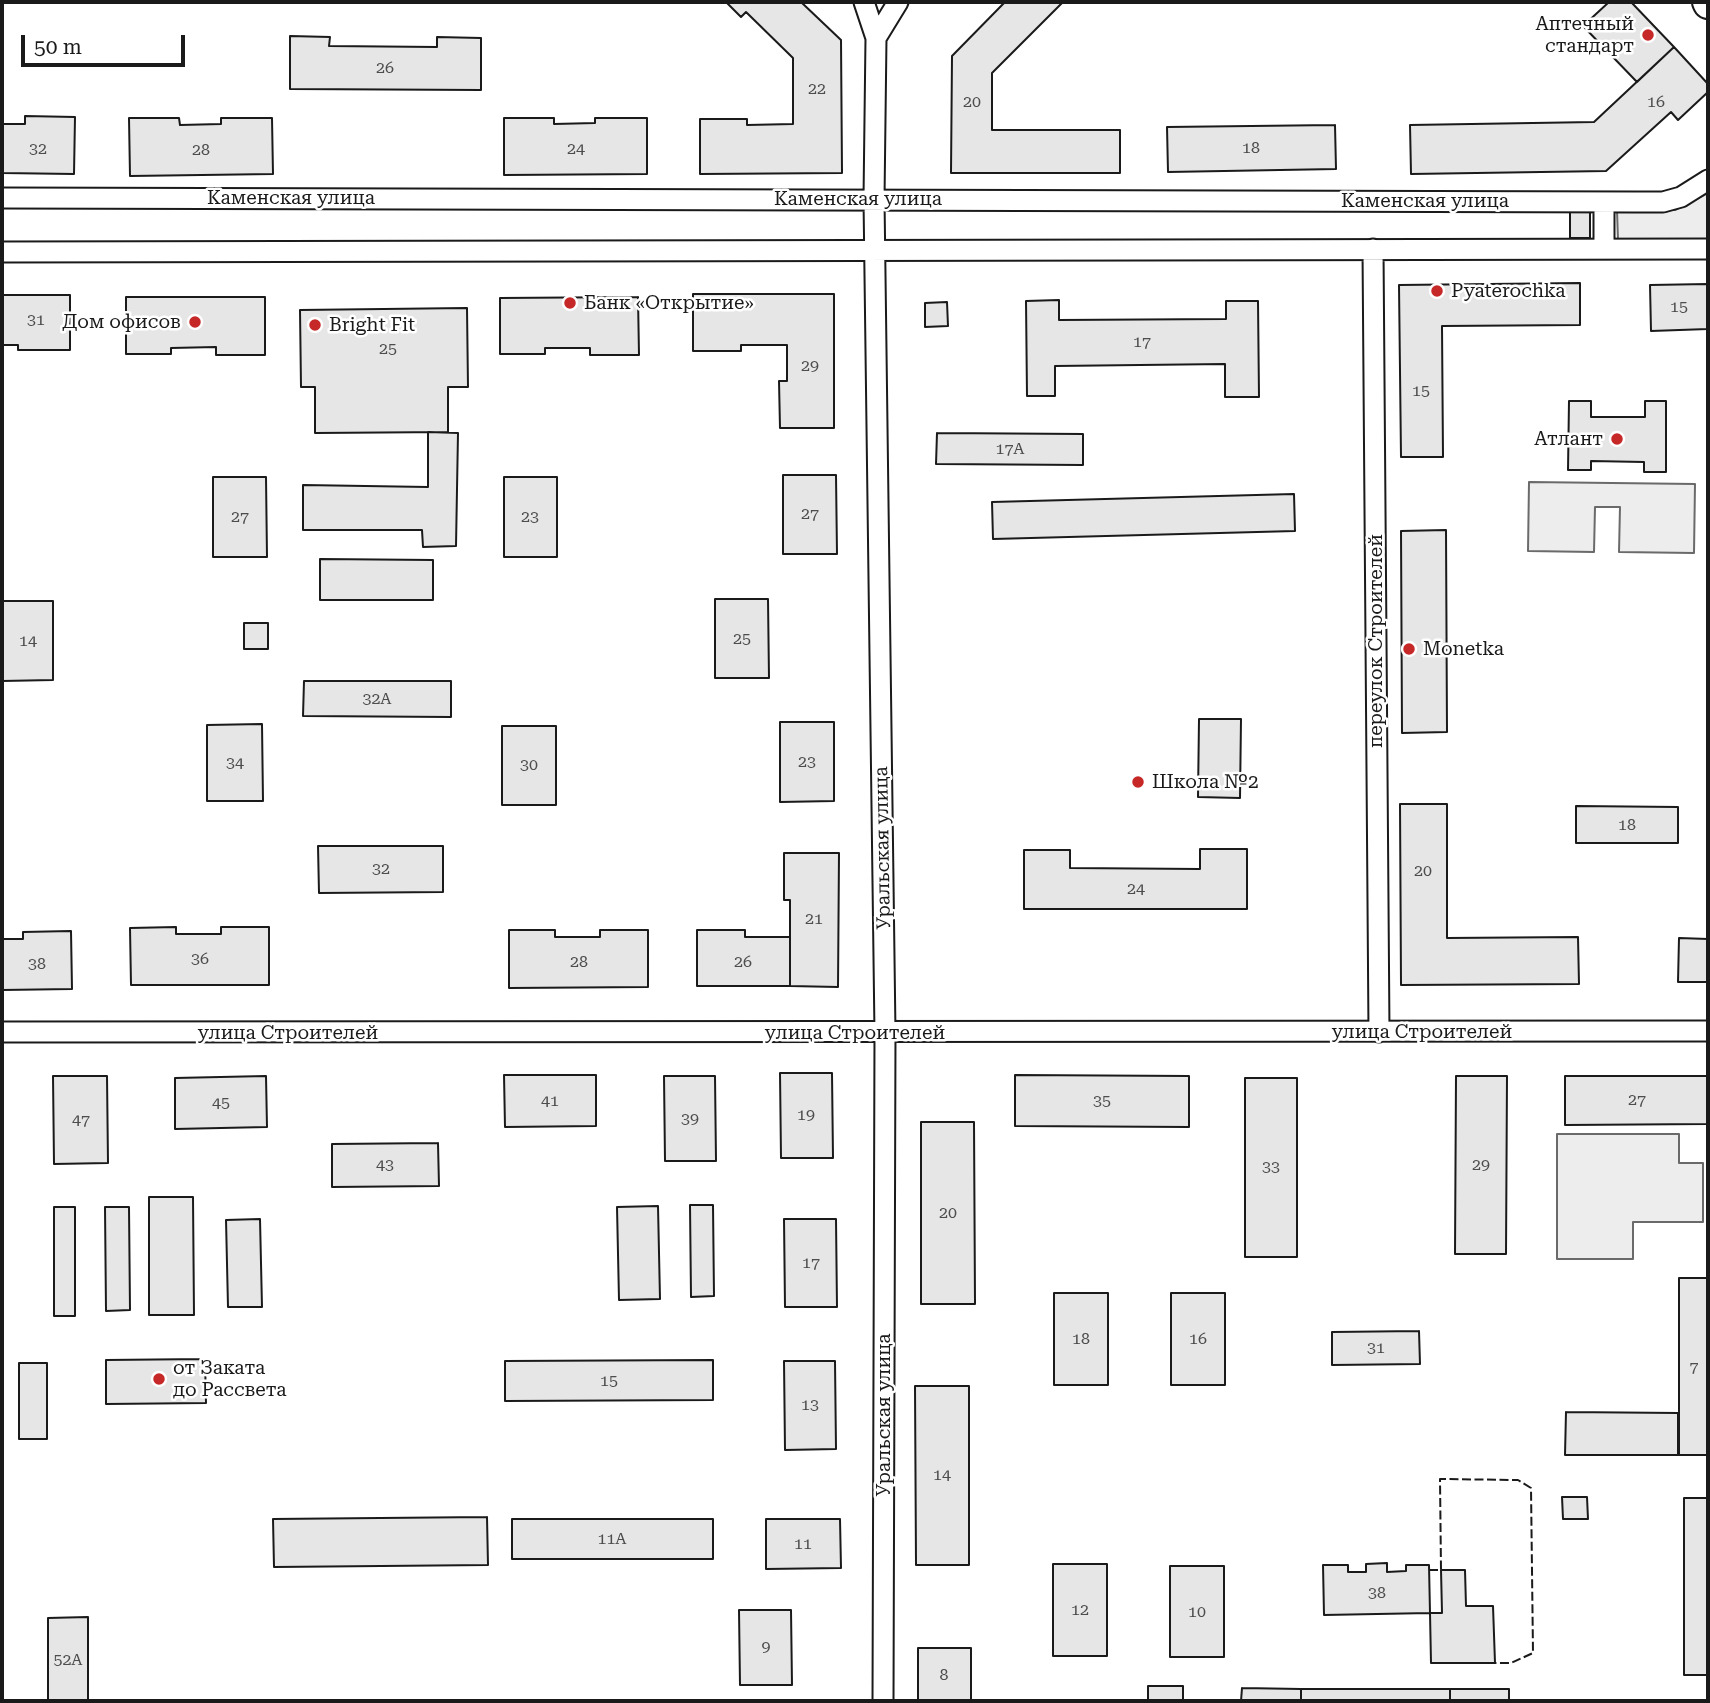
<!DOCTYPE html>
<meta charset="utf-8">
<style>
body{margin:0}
#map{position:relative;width:1710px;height:1703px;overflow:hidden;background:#fff;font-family:"Roboto Serif",serif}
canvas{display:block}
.frame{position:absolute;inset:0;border:4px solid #1a1a1a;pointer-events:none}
.scale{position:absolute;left:21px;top:35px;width:164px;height:32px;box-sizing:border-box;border:4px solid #1a1a1a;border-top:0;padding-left:9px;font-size:21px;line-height:24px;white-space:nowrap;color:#1a1a1a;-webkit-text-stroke:5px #fff;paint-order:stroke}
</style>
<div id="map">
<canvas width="1710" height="1703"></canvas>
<div class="frame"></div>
<div class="scale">50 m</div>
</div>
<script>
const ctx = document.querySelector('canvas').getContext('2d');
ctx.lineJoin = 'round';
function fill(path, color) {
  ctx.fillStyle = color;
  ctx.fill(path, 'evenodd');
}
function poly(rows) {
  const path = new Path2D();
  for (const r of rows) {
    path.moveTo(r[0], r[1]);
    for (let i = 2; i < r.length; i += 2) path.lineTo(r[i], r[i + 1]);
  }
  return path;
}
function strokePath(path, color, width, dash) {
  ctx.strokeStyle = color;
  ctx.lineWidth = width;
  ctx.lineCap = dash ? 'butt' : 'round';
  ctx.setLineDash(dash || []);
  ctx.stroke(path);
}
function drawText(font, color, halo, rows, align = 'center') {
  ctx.font = font + ' "Roboto Serif",serif';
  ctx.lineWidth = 5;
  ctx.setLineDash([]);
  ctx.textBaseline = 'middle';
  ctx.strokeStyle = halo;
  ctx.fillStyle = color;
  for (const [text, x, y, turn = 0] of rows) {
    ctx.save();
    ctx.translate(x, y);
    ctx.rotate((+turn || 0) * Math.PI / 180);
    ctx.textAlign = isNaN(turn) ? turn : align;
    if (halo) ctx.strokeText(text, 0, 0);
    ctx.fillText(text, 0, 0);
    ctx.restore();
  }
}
const parking = poly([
 [1708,193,1708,240,1618,241,1617,210,1675,210,1708,193],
 [1529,482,1695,484,1694,553,1619,552,1620,507,1595,507,1594,552,1528,551,1529,482],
 [1557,1134,1679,1134,1679,1163,1703,1163,1703,1222,1633,1222,1633,1259,1557,1259,1557,1134]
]);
fill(parking, '#ededed');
strokePath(parking, '#6a6a6a', 2);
const building = poly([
 [726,2,801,2,841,40,842,173,700,174,700,119,747,119,747,125,793,124,793,58,746,12,741,17,726,2],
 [1005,2,1063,2,992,73,992,130,1120,130,1120,173,951,173,952,56,1005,2],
 [1609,2,1631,2,1674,47,1637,82,1583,26,1609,2],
 [290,36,330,37,329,46,437,47,437,37,481,38,481,90,290,89,290,36],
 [1674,47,1708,84,1708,92,1678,120,1671,112,1606,171,1411,174,1410,125,1594,122,1674,47],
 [25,116,75,117,74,174,2,173,2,124,25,124,25,116],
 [129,118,179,118,180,125,221,124,221,118,272,118,273,174,130,176,129,118],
 [504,118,554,118,554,124,595,123,595,118,647,118,647,174,504,175,504,118],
 [1335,125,1336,169,1168,172,1167,127,1335,125],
 [1570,210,1590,210,1590,238,1570,238,1570,210],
 [1580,283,1580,325,1442,326,1443,457,1401,457,1399,285,1580,283],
 [1708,284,1708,329,1651,331,1650,285,1708,284],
 [693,294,834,294,834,428,780,428,779,381,787,381,787,345,741,345,741,351,693,351,693,294],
 [2,295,70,295,70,350,18,350,18,345,2,345,2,295],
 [126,297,265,297,265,355,216,355,216,347,171,348,171,354,126,354,126,297],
 [638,297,639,355,590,355,590,348,545,348,545,354,500,354,500,298,638,297],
 [1059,300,1059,320,1226,319,1226,301,1258,301,1259,397,1225,397,1225,364,1055,366,1055,396,1027,396,1026,301,1059,300],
 [947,302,948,326,925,327,925,303,947,302],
 [467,308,468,387,448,387,448,432,315,433,315,387,301,387,300,310,467,308],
 [1569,401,1591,401,1591,417,1645,417,1645,401,1666,401,1666,472,1644,472,1644,462,1591,461,1591,470,1568,470,1569,401],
 [428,432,458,433,456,546,423,547,422,530,303,530,303,485,428,487,428,432],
 [937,433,1083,434,1083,465,936,464,937,433],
 [783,475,836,475,837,554,783,554,783,475],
 [213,477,266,477,267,557,213,557,213,477],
 [504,477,557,477,557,557,504,557,504,477],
 [1294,494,1295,531,993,539,992,502,1294,494],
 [1446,530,1447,732,1402,733,1401,531,1446,530],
 [320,559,433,560,433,600,320,600,320,559],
 [715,599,768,599,769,678,715,678,715,599],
 [2,601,53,601,53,680,2,681,2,601],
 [244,623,268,623,268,649,244,649,244,623],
 [304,681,451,681,451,717,303,716,304,681],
 [1199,719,1241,719,1240,798,1198,797,1199,719],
 [780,722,834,722,834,801,780,802,780,722],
 [262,724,263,801,207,801,207,725,262,724],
 [502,726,556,726,556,805,502,805,502,726],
 [1400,804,1447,804,1447,938,1578,937,1579,984,1401,985,1400,804],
 [1576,806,1678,807,1678,843,1576,843,1576,806],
 [318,846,443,846,443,892,319,893,318,846],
 [1200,849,1247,849,1247,909,1024,909,1024,850,1070,850,1070,868,1200,869,1200,849],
 [784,853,839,853,838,987,790,986,790,900,784,900,784,853],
 [176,927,176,934,221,934,221,927,269,927,269,985,131,985,130,928,176,927],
 [509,930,555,930,555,937,600,937,600,930,648,930,648,987,509,988,509,930],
 [697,930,745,930,745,937,790,937,790,986,697,986,697,930],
 [71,931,72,989,2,990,2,939,23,939,23,932,71,931],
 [1679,938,1708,939,1708,982,1678,982,1679,938],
 [780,1073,832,1073,833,1158,781,1158,780,1073],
 [504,1075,596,1075,596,1126,505,1127,504,1075],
 [1015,1075,1189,1076,1189,1127,1015,1126,1015,1075],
 [53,1076,107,1076,108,1163,54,1164,53,1076],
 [266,1076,267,1127,175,1129,175,1078,266,1076],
 [664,1076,715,1076,716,1161,665,1161,664,1076],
 [1456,1076,1507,1076,1506,1254,1455,1254,1456,1076],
 [1565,1076,1708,1076,1708,1124,1565,1125,1565,1076],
 [1245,1078,1297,1078,1297,1257,1245,1257,1245,1078],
 [921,1122,974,1122,975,1304,921,1304,921,1122],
 [438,1143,439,1186,332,1187,332,1144,438,1143],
 [149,1197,193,1197,194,1315,149,1315,149,1197],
 [690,1205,713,1205,714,1296,691,1297,690,1205],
 [658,1206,660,1299,619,1300,617,1207,658,1206],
 [54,1207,75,1207,75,1316,54,1316,54,1207],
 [105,1207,129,1207,130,1310,106,1311,105,1207],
 [260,1219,262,1307,228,1307,226,1220,260,1219],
 [784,1219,836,1219,837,1307,785,1307,784,1219],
 [1679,1278,1708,1278,1708,1455,1679,1455,1679,1278],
 [1054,1293,1108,1293,1108,1385,1054,1385,1054,1293],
 [1171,1293,1225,1293,1225,1385,1171,1385,1171,1293],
 [1419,1331,1420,1364,1332,1365,1332,1332,1419,1331],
 [205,1359,206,1403,106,1404,106,1360,205,1359],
 [713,1360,713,1400,505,1401,505,1361,713,1360],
 [784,1361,835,1361,836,1449,785,1450,784,1361],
 [19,1363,47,1363,47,1439,19,1439,19,1363],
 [915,1386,969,1386,969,1565,916,1565,915,1386],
 [1566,1412,1678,1413,1678,1455,1565,1455,1566,1412],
 [1562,1497,1587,1497,1588,1519,1563,1519,1562,1497],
 [1684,1498,1708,1498,1708,1675,1684,1675,1684,1498],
 [487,1517,488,1565,274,1567,273,1519,487,1517],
 [512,1519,713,1519,713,1559,512,1559,512,1519],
 [766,1519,840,1519,841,1568,766,1569,766,1519],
 [1387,1563,1387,1572,1406,1571,1406,1565,1429,1565,1430,1613,1324,1615,1323,1565,1348,1565,1348,1572,1366,1572,1366,1564,1387,1563],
 [1053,1564,1107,1564,1107,1656,1053,1656,1053,1564],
 [1170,1566,1224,1566,1224,1657,1170,1657,1170,1566],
 [1441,1570,1465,1570,1466,1606,1493,1606,1495,1663,1431,1663,1430,1613,1442,1613,1441,1570],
 [739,1610,791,1610,792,1685,740,1685,739,1610],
 [88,1617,88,1701,48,1701,48,1618,88,1617],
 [918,1648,971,1648,971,1701,918,1701,918,1648],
 [1148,1686,1183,1686,1183,1701,1148,1701,1148,1686],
 [1242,1688,1301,1689,1301,1701,1241,1701,1242,1688],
 [1301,1689,1450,1689,1450,1701,1301,1701,1301,1689],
 [1450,1689,1509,1689,1509,1701,1450,1701,1450,1689]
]);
fill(building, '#e6e6e6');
strokePath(building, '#1a1a1a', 2);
const street = poly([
 [864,2,876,38],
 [2,198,1636,202,1663,202,1681,197,1708,180],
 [1604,202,1604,249],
 [1373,249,1379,1032],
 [2,252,1708,249],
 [2,1032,1708,1031],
 [883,1701,885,1033,874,199,876,38,898,2]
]);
const secondary = poly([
 [1707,2,1708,4]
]);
strokePath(street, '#1a1a1a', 23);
strokePath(secondary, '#1a1a1a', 32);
strokePath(street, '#fff', 19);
strokePath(secondary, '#fff', 28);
strokePath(poly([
 [1429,1570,1441,1570,1440,1479,1518,1480,1531,1488,1533,1653,1511,1663,1491,1663]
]), '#1a1a1a', 2, [9, 3.5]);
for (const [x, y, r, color] of [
 [1648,35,7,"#c62828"],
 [1437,291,7,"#c62828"],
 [570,303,7,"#c62828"],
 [195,322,7,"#c62828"],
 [315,325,7,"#c62828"],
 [1617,439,7,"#c62828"],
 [1409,649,7,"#c62828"],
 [1138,782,7,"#c62828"],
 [159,1379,7,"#c62828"]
]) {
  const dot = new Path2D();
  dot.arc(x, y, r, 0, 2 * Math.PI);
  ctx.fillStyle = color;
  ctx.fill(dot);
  strokePath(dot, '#fff', 2.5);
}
drawText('16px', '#4d4d4d', null, [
 ["26",385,68],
 ["22",817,89],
 ["20",972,102],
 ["16",1656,102],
 ["18",1251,148],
 ["32",38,149],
 ["24",576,149],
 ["28",201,150],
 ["15",1679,307],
 ["31",36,320],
 ["17",1142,342],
 ["25",388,349],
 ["29",810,366],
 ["15",1421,391],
 ["17А",1010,449],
 ["27",810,514],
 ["27",240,517],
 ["23",530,517],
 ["25",742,639],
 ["14",28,641],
 ["32А",377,699],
 ["23",807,762],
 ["34",235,763],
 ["30",529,765],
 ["18",1627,825],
 ["32",381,869],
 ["20",1423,871],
 ["24",1136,889],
 ["21",814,919],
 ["36",200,959],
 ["28",579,962],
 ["26",743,962],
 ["38",37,964],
 ["27",1637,1100],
 ["41",550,1101],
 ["35",1102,1101],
 ["45",221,1103],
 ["19",806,1115],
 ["39",690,1119],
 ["47",81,1120],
 ["43",385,1165],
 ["29",1481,1165],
 ["33",1271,1167],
 ["20",948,1213],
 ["17",811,1263],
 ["18",1081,1339],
 ["16",1198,1339],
 ["31",1376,1348],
 ["7",1694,1367],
 ["15",609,1381],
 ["13",810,1405],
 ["14",942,1475],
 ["11А",612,1539],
 ["11",803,1544],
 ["38",1377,1593],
 ["12",1080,1610],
 ["10",1197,1612],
 ["9",766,1647],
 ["52А",68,1660],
 ["8",944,1675]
]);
drawText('19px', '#1a1a1a', '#fff', [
 ["Аптечный",1634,24,"right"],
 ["стандарт",1634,46,"right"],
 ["Pyaterochka",1451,291],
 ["Банк «Открытие»",584,303],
 ["Дом офисов",181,322,"right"],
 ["Bright Fit",329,325],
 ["Атлант",1603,439,"right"],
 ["Monetka",1423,649],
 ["Школа №2",1152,782],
 ["от Заката",173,1368],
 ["до Рассвета",173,1390]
], 'left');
drawText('19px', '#1a1a1a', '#fff', [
 ["Каменская улица",291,198],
 ["Каменская улица",858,199],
 ["Каменская улица",1425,201],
 ["переулок Строителей",1376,641,-90],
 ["Уральская улица",883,848,-91],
 ["улица Строителей",1422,1032],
 ["улица Строителей",288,1033],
 ["улица Строителей",855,1033],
 ["Уральская улица",884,1415,-90]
]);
</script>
